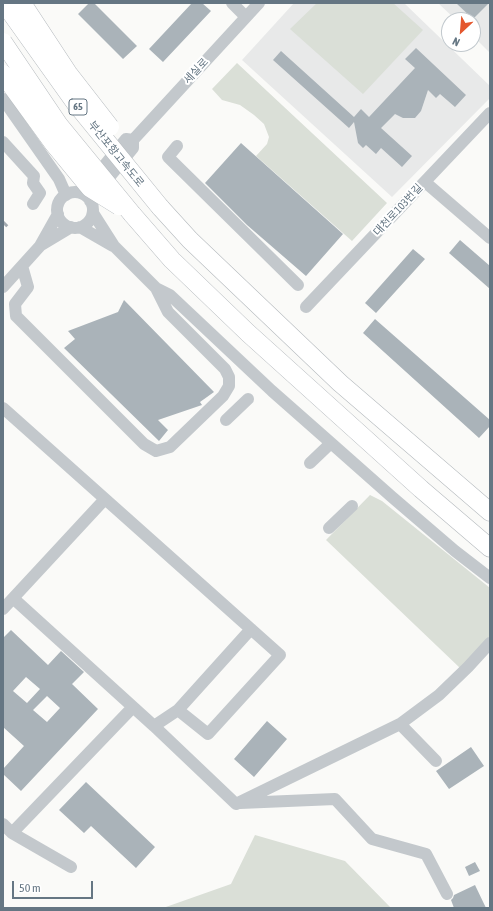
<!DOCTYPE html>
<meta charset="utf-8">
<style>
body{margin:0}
#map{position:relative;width:493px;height:911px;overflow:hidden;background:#fafaf8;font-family:"Asap Condensed",sans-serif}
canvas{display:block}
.frame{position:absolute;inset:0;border:4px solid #657683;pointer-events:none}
.north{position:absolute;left:441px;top:12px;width:40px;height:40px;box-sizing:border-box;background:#fff;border:1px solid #c1c8cd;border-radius:50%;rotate:206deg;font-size:11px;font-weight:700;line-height:16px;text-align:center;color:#657683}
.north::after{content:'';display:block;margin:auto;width:14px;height:18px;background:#e4572e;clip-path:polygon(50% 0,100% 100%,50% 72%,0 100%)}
.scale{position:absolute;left:12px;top:881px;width:81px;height:18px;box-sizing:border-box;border:2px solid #657683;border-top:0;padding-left:5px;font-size:12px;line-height:14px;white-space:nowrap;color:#657683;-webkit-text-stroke:3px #fff;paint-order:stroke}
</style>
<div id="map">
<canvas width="493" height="911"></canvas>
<div class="frame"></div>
<div class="north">N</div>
<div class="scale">50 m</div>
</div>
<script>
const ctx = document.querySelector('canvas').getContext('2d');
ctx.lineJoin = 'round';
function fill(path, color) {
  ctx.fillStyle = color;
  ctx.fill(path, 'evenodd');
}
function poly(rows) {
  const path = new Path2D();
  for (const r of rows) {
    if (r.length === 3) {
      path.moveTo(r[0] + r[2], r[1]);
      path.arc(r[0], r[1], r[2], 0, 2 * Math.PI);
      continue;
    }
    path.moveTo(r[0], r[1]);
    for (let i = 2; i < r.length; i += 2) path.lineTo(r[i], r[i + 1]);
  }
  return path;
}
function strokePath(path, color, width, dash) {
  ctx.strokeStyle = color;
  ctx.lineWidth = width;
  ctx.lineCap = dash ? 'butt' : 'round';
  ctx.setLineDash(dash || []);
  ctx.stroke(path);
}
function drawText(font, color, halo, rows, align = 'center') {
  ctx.font = font + ' "Asap Condensed","Noto Sans KR",sans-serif';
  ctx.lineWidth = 4;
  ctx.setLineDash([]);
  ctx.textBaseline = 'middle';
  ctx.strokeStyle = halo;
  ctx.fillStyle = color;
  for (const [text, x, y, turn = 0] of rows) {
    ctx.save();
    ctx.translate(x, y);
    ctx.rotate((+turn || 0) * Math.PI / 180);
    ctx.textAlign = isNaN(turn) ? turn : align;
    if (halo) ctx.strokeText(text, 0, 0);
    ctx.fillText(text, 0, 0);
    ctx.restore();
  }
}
fill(poly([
 [294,3,404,3,490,86,490,98,392,197,242,60],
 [438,3,490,3,490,53,473,36,473,20,456,20]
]), '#e8e9e9');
fill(poly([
 [317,3,393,3,423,30,363,94,290,29],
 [237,63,387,203,352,241,256,156,267,144,269,137,264,124,254,115,240,105,222,100,212,89],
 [370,495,382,501,490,588,490,637,460,668,326,540],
 [255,835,345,861,391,908,163,908,231,884]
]), '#dadfd7');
fill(poly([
 [89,3,94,3,137,46,123,59,78,14],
 [192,3,202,3,211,11,163,62,149,49],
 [456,3,489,3,473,19],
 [416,48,466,95,455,107,440,94,436,98,428,90,421,111,415,118,403,118,395,114,381,128,412,156,402,167,381,148,376,154,366,145,363,148,358,143,354,122,349,128,273,60,281,51,354,117,361,109,369,117,415,68,405,59],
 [241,143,343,234,306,276,247,225,205,183],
 [460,240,490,266,490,289,449,253],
 [413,249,425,259,376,313,365,303],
 [124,300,214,392,200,402,202,405,158,420,168,430,159,441,64,348,75,339,68,331,118,312],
 [375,319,490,420,490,426,479,438,363,333],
 [11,630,48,665,61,651,84,672,72,684,98,709,21,791,3,774,3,769,24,746,3,727,3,638],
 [26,677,40,689,27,703,13,691],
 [47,696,60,708,47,722,33,710],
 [267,721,287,739,254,777,234,759],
 [471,747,484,766,449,789,436,771],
 [86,782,155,847,136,868,91,826,84,833,59,810],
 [475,862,480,871,469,876,465,867],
 [475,885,486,908,454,908,451,900,453,898,454,895]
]), '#aab3b9');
const highway = poly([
 [160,207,190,240,340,383,490,512],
 [132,214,172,260,248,333,421,489,490,548]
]);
strokePath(highway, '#b4b9bd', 19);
strokePath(poly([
 [232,3,246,17],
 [3,99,59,179,66,195],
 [3,142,34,176,33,183,40,193,33,204],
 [177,146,168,157,298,285],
 [94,178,126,139,133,140],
 [425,182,490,238],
 [75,210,18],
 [90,201,133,148,133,140,259,3],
 [93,213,114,246,156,288,170,295,272,391,331,443,392,497,455,551,490,578],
 [80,227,113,246],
 [41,245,71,227],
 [22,266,28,287,15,304,16,316,144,444,156,451,170,447,223,396,229,386,229,377,225,369,168,312,156,288],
 [3,287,40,246,58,214],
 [306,307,490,113],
 [3,408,280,655,208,734,178,710,154,726,236,804,400,724,436,761],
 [226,420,248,399],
 [310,463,331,443],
 [329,528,352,506],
 [14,599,154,726],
 [3,609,105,499],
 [178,710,251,629],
 [400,724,439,695,468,667,490,643],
 [240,803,335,799,372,839,426,854,447,894],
 [3,824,12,833,133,707],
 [12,833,71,867]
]), '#c3c8cc', 12);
strokePath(highway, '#fff', 18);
strokePath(poly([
 [3,222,9,228]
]), '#a2aab0', 3, [6, 3]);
const highwayBridge = poly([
 [4,3,76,104,160,207],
 [22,3,68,73,110,127],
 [3,42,59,125,132,214],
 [3,74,53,143,90,188,119,206]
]);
strokePath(highwayBridge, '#b4b9bd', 19, []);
strokePath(highwayBridge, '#fff', 18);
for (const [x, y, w] of [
 [78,107,18]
]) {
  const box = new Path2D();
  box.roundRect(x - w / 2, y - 8, w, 16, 3);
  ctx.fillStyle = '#fff';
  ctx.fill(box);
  strokePath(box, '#657683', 1);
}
drawText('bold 10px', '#657683', null, [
 ["65",78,107]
]);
drawText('11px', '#657683', '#fff', [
 ["세실로",196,71,-47],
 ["부산포항고속도로",116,154,51],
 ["대천로103번길",398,210,-47]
]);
</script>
